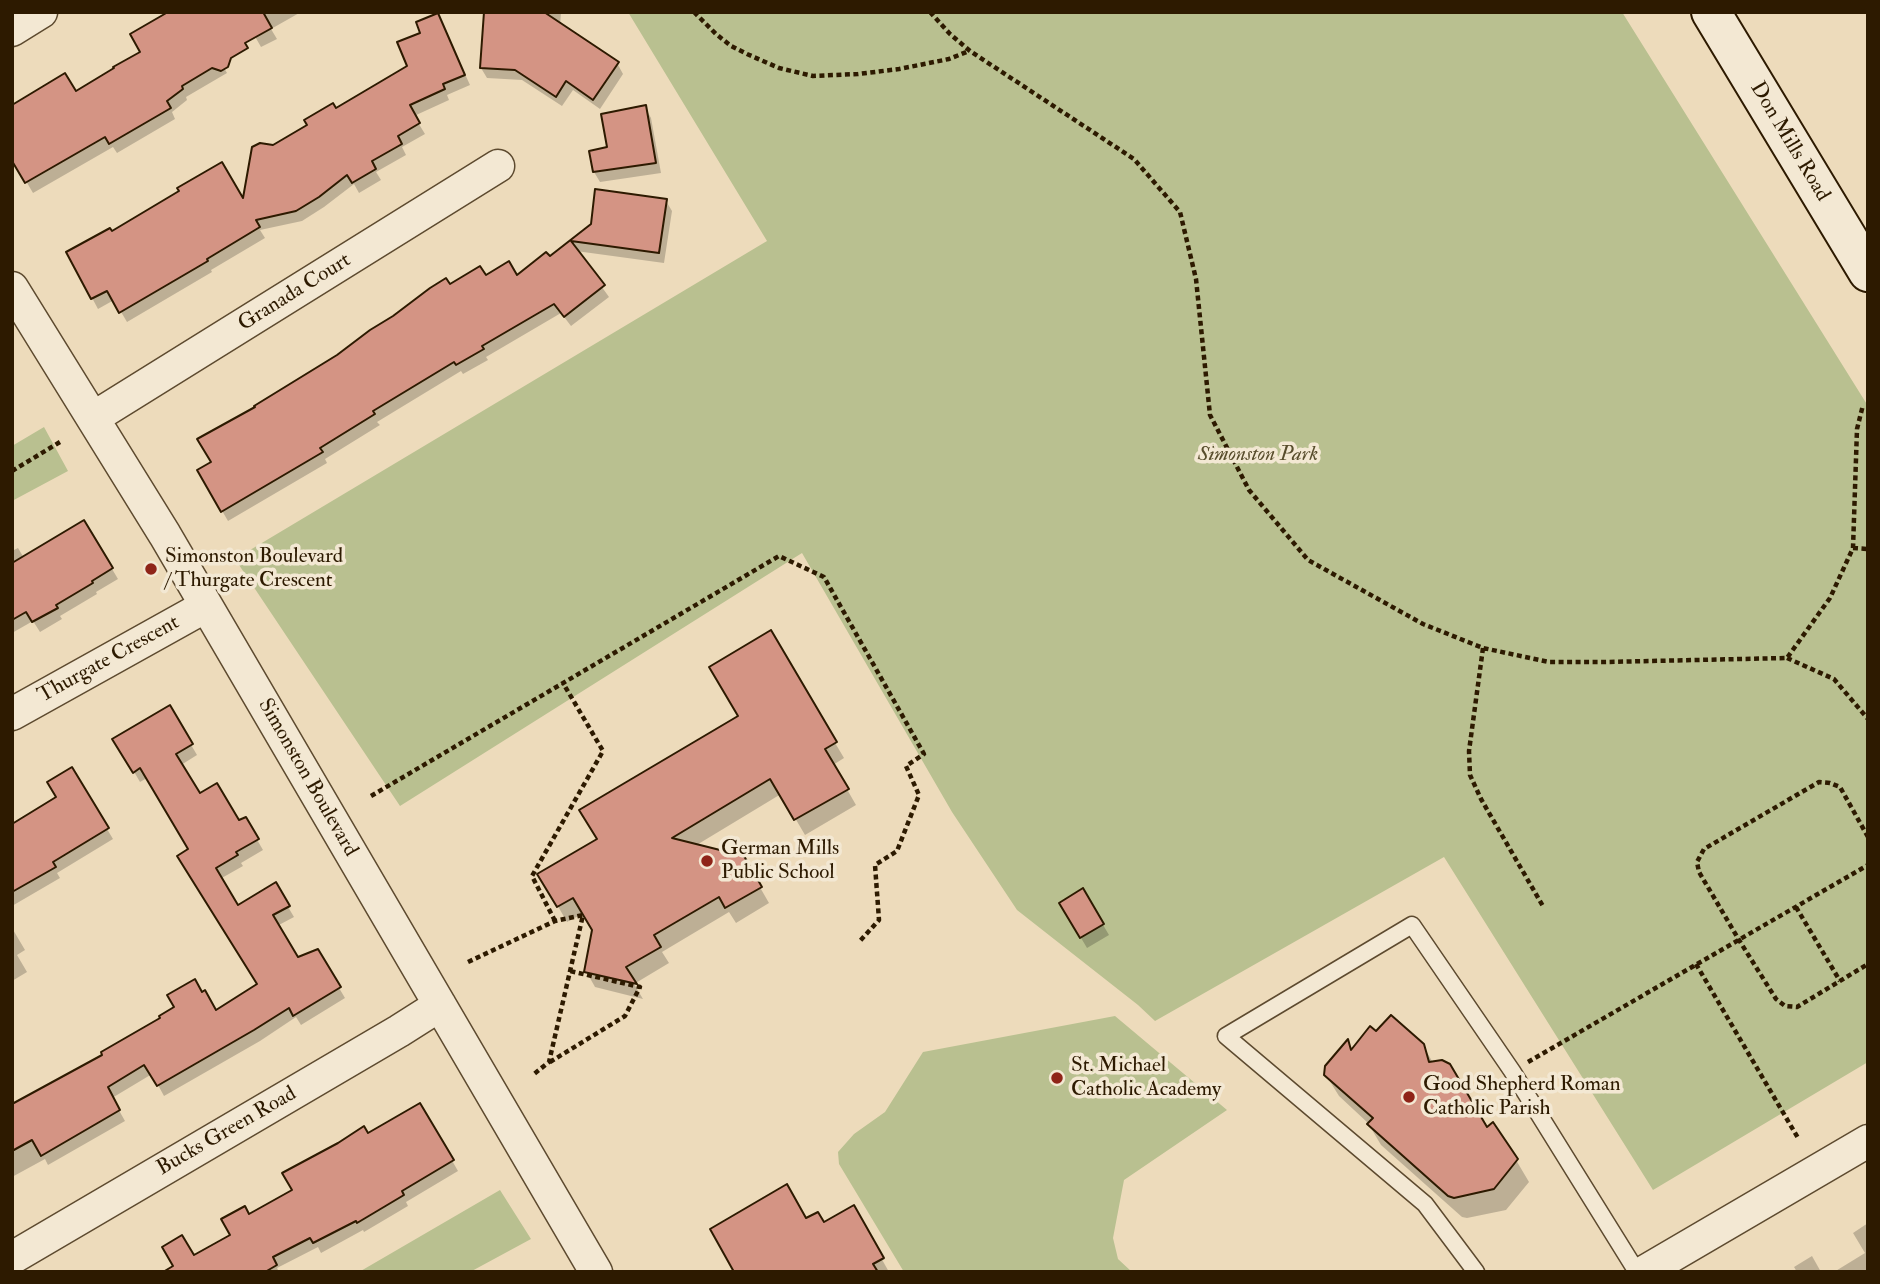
<!DOCTYPE html>
<style>
body{margin:0}
#map{position:relative;width:1880px;height:1284px;overflow:hidden;background:#eddbbb;font-family:"IM FELL Double Pica",serif}
canvas{display:block}
.frame{position:absolute;inset:0;border:14px solid #2d1a00;pointer-events:none}
</style>
<div id="map">
<canvas width="1880" height="1284"></canvas>
<div class="frame"></div>
</div>
<script>
const ctx = document.querySelector('canvas').getContext('2d');
ctx.lineJoin = 'round';
function fill(path, color) {
  ctx.fillStyle = color;
  ctx.fill(path, 'evenodd');
}
function poly(rows) {
  const path = new Path2D();
  for (const r of rows) {
    path.moveTo(r[0], r[1]);
    for (let i = 2; i < r.length; i += 2) path.lineTo(r[i], r[i + 1]);
  }
  return path;
}
function strokePath(path, color, width, dash) {
  ctx.strokeStyle = color;
  ctx.lineWidth = width;
  ctx.lineCap = dash ? 'butt' : 'round';
  ctx.setLineDash(dash || []);
  ctx.stroke(path);
}
function drawText(font, color, halo, rows, align = 'center') {
  ctx.font = font + ' "IM FELL Double Pica",serif';
  ctx.lineWidth = 7;
  ctx.setLineDash([]);
  ctx.textBaseline = 'middle';
  ctx.strokeStyle = halo;
  ctx.fillStyle = color;
  for (const [text, x, y, turn = 0] of rows) {
    ctx.save();
    ctx.translate(x, y);
    ctx.rotate((+turn || 0) * Math.PI / 180);
    ctx.textAlign = isNaN(turn) ? turn : align;
    if (halo) ctx.strokeText(text, 0, 0);
    ctx.fillText(text, 0, 0);
    ctx.restore();
  }
}
fill(poly([
 [628,12,1622,12,1868,406,1868,1062,1653,1190,1444,857,1155,1021,1138,1005,1017,910,952,812,802,553,400,806,235,559,767,241],
 [44,427,68,471,12,501,12,446],
 [1115,1016,1227,1110,1124,1180,1113,1238,1118,1259,1132,1272,904,1272,839,1164,838,1152,854,1134,885,1112,923,1052],
 [500,1190,531,1239,470,1272,359,1272]
]), '#b9c090');
fill(poly([
 [191,12,227,73,186,97,187,100,172,112,175,119,117,153,113,147,33,193,12,157,75,94,143,53],
 [241,12,301,12,271,29,277,39,261,47],
 [485,12,561,12,560,26,617,63,623,74,600,109,573,90,562,106,522,80,487,78,481,68],
 [438,15,470,85,447,95,449,100,414,116,425,134,402,147,406,155,376,172,381,180,359,193,354,184,324,207,302,221,260,230,265,238,211,270,212,272,127,322,114,300,98,309,68,253,112,234,244,203,273,147,410,66,423,34],
 [645,107,651,118,661,173,600,182,594,172,609,149],
 [666,201,672,211,664,263,576,251,609,297,571,326,561,313,486,357,488,360,463,374,461,371,377,422,380,425,325,459,327,463,228,521,199,471,213,463,257,408,449,286,485,277,516,277,549,258,593,225],
 [84,522,118,579,96,592,97,594,60,616,62,619,40,632,33,621,12,633,12,551,18,548,24,558],
 [770,633,844,758,833,765,856,805,805,835,781,794,695,846,743,858,769,903,736,923,729,912,662,952,669,963,634,984,643,999,595,987,586,971,594,930,584,913,567,922,540,875,599,840,740,716],
 [169,707,197,755,181,765,199,795,239,823,245,819,263,850,241,863,243,866,220,879,237,907,275,885,294,917,277,926,297,960,317,951,345,998,301,1025,296,1017,260,1041,164,1096,152,1074,112,1098,125,1121,48,1165,45,1159,12,1177,12,1106,215,1012,259,985,191,850,147,778,140,782,115,739],
 [71,769,113,839,57,873,60,878,12,906,12,852,58,798],
 [1083,891,1109,935,1087,948,1061,904],
 [12,928,25,950,17,955,27,972,12,981],
 [1376,1034,1423,1045,1433,1063,1486,1130,1516,1160,1529,1182,1506,1210,1467,1218,1462,1217,1381,1145,1368,1123,1339,1096,1326,1075,1348,1042,1353,1050],
 [420,1105,458,1171,406,1202,408,1206,364,1232,363,1230,321,1253,318,1247,277,1268,279,1272,169,1272,232,1236,248,1216,294,1191,368,1136],
 [853,1208,889,1272,736,1272,806,1221,823,1225],
 [1868,1223,1868,1272,1834,1272,1865,1253,1853,1233],
 [1812,1256,1821,1272,1797,1272,1794,1267]
]), '#0003');
const building = poly([
 [168,12,263,12,272,28,245,43,248,48,231,58,228,67,221,71,212,68,182,86,183,89,167,101,171,108,109,144,105,137,25,183,12,161,12,105,65,73,76,91,114,68,113,67,140,52,130,34,168,12],
 [484,12,544,12,619,62,593,100,566,81,556,97,515,70,480,68,484,12],
 [438,13,465,75,443,84,445,89,410,105,420,123,398,136,402,144,372,161,376,169,352,183,347,175,319,197,296,211,256,220,260,227,207,259,208,261,119,313,107,291,91,299,66,252,110,228,112,231,179,191,177,188,222,162,243,198,252,147,260,143,273,145,307,125,304,120,333,103,336,108,407,66,397,42,420,33,416,22,438,13],
 [646,105,656,163,593,172,589,151,607,147,601,114,646,105],
 [595,189,667,199,659,253,571,241,605,285,564,317,554,304,482,346,484,349,456,365,454,362,373,411,375,414,320,448,323,452,221,512,197,470,211,462,197,439,255,407,254,406,337,355,370,330,393,316,430,288,446,278,450,284,480,266,486,275,509,261,517,275,546,252,550,256,591,224,595,189],
 [84,520,113,568,92,581,93,583,56,605,58,608,32,622,26,612,12,620,12,563,84,520],
 [771,630,837,742,825,749,849,789,794,820,770,779,672,838,744,856,762,887,725,908,719,897,654,935,661,947,626,967,637,984,584,972,592,930,573,898,557,907,537,874,597,839,579,810,738,716,709,667,771,630],
 [170,705,193,744,176,754,200,793,217,783,239,820,246,817,259,839,236,852,238,855,216,868,238,905,276,882,290,906,273,915,298,957,318,949,341,987,293,1016,289,1008,254,1030,157,1086,144,1065,108,1087,120,1110,41,1156,32,1140,12,1151,12,1104,102,1055,101,1052,160,1018,159,1016,174,1007,167,995,195,979,202,992,205,990,216,1010,257,984,177,856,188,849,140,768,133,773,112,739,170,705],
 [72,767,109,828,53,862,56,867,12,892,12,824,56,797,47,782,72,767],
 [1083,888,1104,924,1080,938,1059,903,1083,888],
 [1391,1015,1424,1044,1429,1062,1442,1060,1450,1064,1487,1127,1493,1122,1518,1159,1494,1189,1454,1198,1448,1196,1367,1124,1373,1118,1324,1075,1325,1066,1348,1039,1351,1050,1370,1026,1376,1031,1391,1015],
 [420,1103,454,1160,402,1191,404,1195,357,1223,356,1221,313,1243,310,1238,273,1257,277,1265,265,1272,163,1272,173,1266,162,1247,182,1235,194,1255,230,1235,221,1219,245,1206,249,1214,292,1190,282,1173,338,1143,364,1126,368,1133,420,1103],
 [787,1184,806,1218,818,1212,824,1222,854,1205,884,1258,873,1264,878,1272,734,1272,710,1229,787,1184]
]);
fill(building, '#d49484');
strokePath(building, '#2d1a00', 2);
const lane = poly([
 [1476,1272,1425,1204,1226,1036,1412,925,1512,1071,1637,1272]
]);
const street = poly([
 [12,30,41,12],
 [12,288,165,535,596,1272],
 [93,418,498,166],
 [12,714,206,606],
 [12,1258,399,1031,440,1005],
 [1644,1272,1868,1141]
]);
const secondary = poly([
 [1711,12,1868,272]
]);
strokePath(lane, '#5d4a2f', 19);
strokePath(street, '#5d4a2f', 35);
strokePath(secondary, '#2d1a00', 42);
strokePath(poly([
 [694,12,716,34,731,46,747,54,779,68,813,76,858,74,899,69,949,59,969,51],
 [930,12,950,34,970,51,1134,159,1180,212,1196,279,1210,415,1249,490,1308,560,1423,624,1483,648,1549,662,1606,662,1787,658,1830,598,1853,548,1857,429,1863,405],
 [12,471,60,442],
 [1853,548,1868,549],
 [1483,648,1469,751,1470,775,1481,799,1544,908],
 [1787,658,1834,679,1868,719],
 [371,796,779,556,824,577,924,754,906,766,919,795,897,851,875,865,879,920,860,941],
 [1868,837,1840,787,1830,783,1819,782,1704,849,1697,862,1699,872,1739,940,1776,999,1785,1006,1797,1007,1868,964],
 [1796,907,1840,981],
 [555,921,532,876,603,751,563,683],
 [468,962,555,921,583,915,549,1062,534,1074],
 [1696,964,1798,1138],
 [550,1062,625,1016,640,987,570,971],
 [1528,1062,1868,865]
]), '#2d1a00', 4.5, [5, 3.5]);
strokePath(lane, '#f3e8d3', 16);
strokePath(street, '#f3e8d3', 32);
strokePath(secondary, '#f3e8d3', 38);
for (const [x, y, r, color] of [
 [151,569,7,"#8f2418"],
 [707,861,7,"#8f2418"],
 [1057,1078,7,"#8f2418"],
 [1409,1097,7,"#8f2418"]
]) {
  const dot = new Path2D();
  dot.arc(x, y, r, 0, 2 * Math.PI);
  ctx.fillStyle = color;
  ctx.fill(dot);
  strokePath(dot, '#f3e8d3', 2.5);
}
drawText('21px', '#2d1a00', '#f3e8d3', [
 ["Don Mills Road",1789,142,59],
 ["Granada Court",295,293,-32],
 ["Thurgate Crescent",109,660,-29],
 ["Simonston Boulevard",307,778,60],
 ["Bucks Green Road",227,1132,-30]
]);
drawText('italic 21px', '#574c2b', '#f3e8d3', [
 ["Simonston Park",1258,455]
]);
drawText('21px', '#2d1a00', '#f3e8d3', [
 ["Simonston Boulevard",165,557],
 ["/ Thurgate Crescent",165,581],
 ["German Mills",721,849],
 ["Public School",721,873],
 ["St. Michael",1071,1066],
 ["Catholic Academy",1071,1090],
 ["Good Shepherd Roman",1423,1085],
 ["Catholic Parish",1423,1109]
], 'left');
</script>
